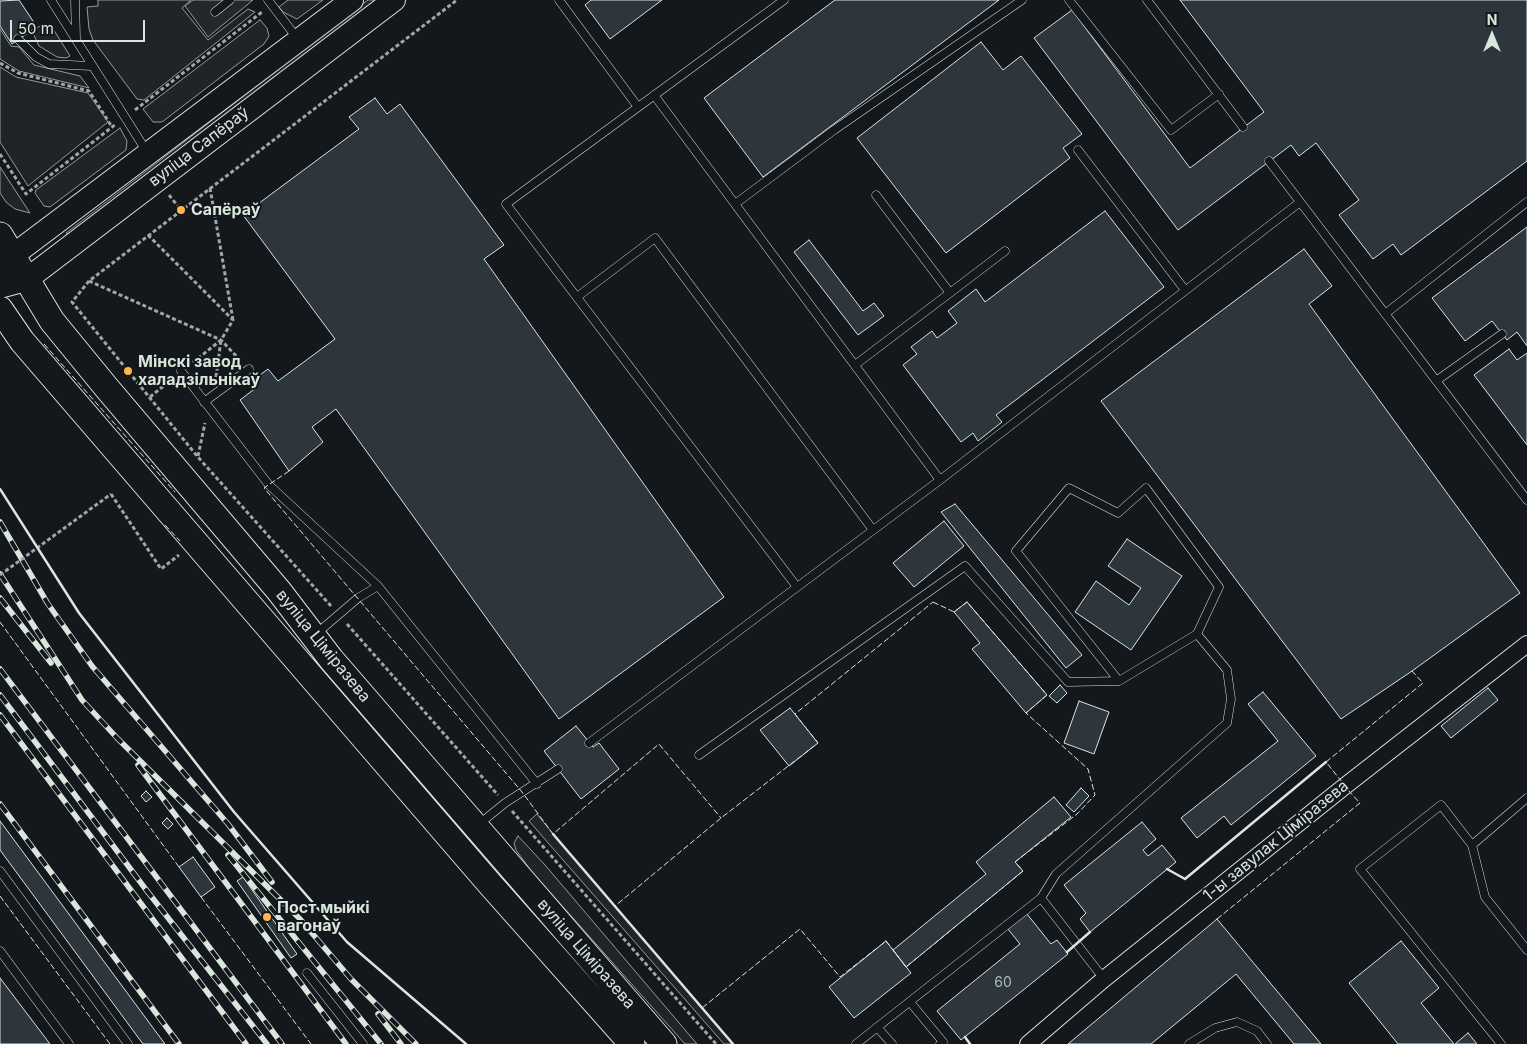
<!DOCTYPE html>
<meta charset="utf-8">
<style>
body{margin:0}
#map{position:relative;width:1527px;height:1044px;overflow:hidden;background:#14181c;font-family:Inter,sans-serif}
canvas{display:block}
.north{position:absolute;left:1467px;top:10px;width:50px;height:50px;-webkit-text-stroke:4px #14181c;paint-order:stroke;rotate:0deg;font-size:14px;font-weight:700;line-height:20px;text-align:center;color:#d8e6dc}
.north::after{content:'';display:block;margin:auto;width:18px;height:22px;background:#d8e6dc;clip-path:polygon(50% 0,100% 100%,50% 72%,0 100%)}
.scale{position:absolute;left:10px;top:20px;width:135px;height:22px;box-sizing:border-box;border:2px solid #d8e6dc;border-top:0;padding-left:6px;font-size:15px;line-height:18px;white-space:nowrap;color:#d8e6dc;-webkit-text-stroke:4px #14181c;paint-order:stroke}
</style>
<div id="map">
<canvas width="1527" height="1044"></canvas>
<div class="north">N</div>
<div class="scale">50 m</div>
</div>
<script>
const ctx = document.querySelector('canvas').getContext('2d');
ctx.lineJoin = 'round';
function fill(path, color) {
  ctx.fillStyle = color;
  ctx.fill(path, 'evenodd');
}
function poly(rows) {
  const path = new Path2D();
  for (const r of rows) {
    path.moveTo(r[0], r[1]);
    for (let i = 2; i < r.length; i += 2) path.lineTo(r[i], r[i + 1]);
  }
  return path;
}
function strokePath(path, color, width, dash) {
  ctx.strokeStyle = color;
  ctx.lineWidth = width;
  ctx.lineCap = dash ? 'butt' : 'round';
  ctx.setLineDash(dash || []);
  ctx.stroke(path);
}
function drawText(font, color, halo, rows, align = 'center') {
  ctx.font = font + ' Inter,sans-serif';
  ctx.lineWidth = 4;
  ctx.setLineDash([]);
  ctx.textBaseline = 'middle';
  ctx.strokeStyle = halo;
  ctx.fillStyle = color;
  for (const [text, x, y, turn = 0] of rows) {
    ctx.save();
    ctx.translate(x, y);
    ctx.rotate((+turn || 0) * Math.PI / 180);
    ctx.textAlign = isNaN(turn) ? turn : align;
    if (halo) ctx.strokeText(text, 0, 0);
    ctx.fillText(text, 0, 0);
    ctx.restore();
  }
}
const green = poly([
 [98,0,191,0,182,8,208,40,248,9,255,12,144,100,137,99,93,40,89,29,87,7,98,6,98,0],
 [288,0,323,0,297,19,283,12,279,7,288,0],
 [368,0,376,0,69,234,66,233,368,0],
 [260,20,267,28,269,36,264,44,162,122,153,122,143,109,260,20],
 [42,25,52,27,70,56,66,58,57,57,39,46,32,31,42,25],
 [0,29,11,46,19,47,34,65,80,76,89,88,19,71,8,64,0,59,0,29],
 [0,67,16,77,88,93,108,122,28,186,0,142,0,67],
 [120,128,127,141,126,150,50,207,44,206,35,193,36,190,120,128],
 [0,167,30,213,15,209,6,202,0,193,0,167],
 [537,814,553,834,733,1044,724,1044,529,821,537,814],
 [518,836,545,865,697,1044,685,1044,532,872,516,850,514,843,518,836]
]);
fill(green, '#202428');
strokePath(green, '#939e99', 1);
const parking = poly([
 [193,0,253,0,208,37,185,6,193,0]
]);
fill(parking, '#24282b');
strokePath(parking, '#939e99', 1);
const building = poly([
 [19,0,37,27,12,44,0,26,0,1,19,0],
 [591,0,662,0,610,39,585,5,591,0],
 [835,0,999,0,763,177,704,98,835,0],
 [1180,0,1527,0,1527,161,1401,255,1393,244,1373,259,1339,215,1359,200,1316,143,1299,156,1291,145,1178,230,1034,38,1072,10,1190,168,1264,112,1180,0],
 [981,42,1003,70,1021,56,1082,134,1063,148,1070,158,946,253,857,138,981,42],
 [375,98,387,114,400,104,504,245,484,259,724,597,559,719,336,409,312,427,323,442,289,471,240,400,257,387,252,381,268,369,278,381,335,339,243,215,359,129,349,117,375,98],
 [1105,211,1164,287,996,415,1002,422,978,441,973,433,961,442,903,365,917,354,911,347,932,331,937,338,957,323,948,311,976,289,985,302,1105,211],
 [1527,227,1527,346,1517,332,1507,340,1492,321,1465,341,1432,298,1527,227],
 [809,240,863,311,874,303,884,316,858,335,794,252,809,240],
 [1304,249,1332,286,1309,304,1520,593,1412,671,1341,719,1101,401,1304,249],
 [1509,349,1517,360,1527,353,1527,445,1474,375,1509,349],
 [955,504,1082,655,1066,668,941,512,955,504],
 [944,521,964,546,914,587,893,563,944,521],
 [1127,539,1182,576,1131,650,1075,612,1096,581,1129,605,1141,588,1108,566,1127,539],
 [967,602,1047,695,1026,713,972,649,980,643,954,612,967,602],
 [1060,685,1067,693,1057,703,1049,696,1060,685],
 [1488,688,1498,700,1451,738,1441,726,1488,688],
 [1263,692,1316,756,1231,825,1224,816,1197,838,1181,818,1278,741,1248,704,1263,692],
 [1079,701,1109,712,1094,754,1064,743,1079,701],
 [790,708,818,743,789,766,760,730,790,708],
 [576,726,593,747,599,743,619,769,581,799,544,751,576,726],
 [1081,788,1089,796,1074,812,1066,805,1081,788],
 [146,791,152,797,146,802,141,796,146,791],
 [1054,797,1071,817,1015,862,1023,871,906,967,893,950,986,874,976,862,1054,797],
 [167,818,173,824,168,829,162,823,167,818],
 [0,821,165,1044,143,1044,0,850,0,821],
 [1142,822,1156,839,1143,850,1148,856,1162,845,1176,862,1090,932,1080,919,1086,913,1064,885,1142,822],
 [193,857,215,887,201,897,179,867,193,857],
 [243,877,297,954,291,958,237,881,243,877],
 [1027,914,1051,944,1057,940,1068,954,961,1040,937,1011,1020,944,1008,929,1027,914],
 [1217,919,1321,1044,1294,1044,1236,974,1151,1044,1068,1044,1217,919],
 [886,941,911,973,854,1018,829,987,886,941],
 [1401,941,1439,988,1421,1003,1454,1044,1398,1044,1349,983,1401,941],
 [0,978,50,1044,0,1044,0,978],
 [1468,1033,1477,1044,1455,1044,1468,1033]
]);
fill(building, '#2c363c');
strokePath(building, '#d8e6dc', 1);
const lane = poly([
 [51,0,147,152],
 [75,0,76,38],
 [268,0,297,38],
 [559,0,638,107],
 [784,0,506,204,797,587],
 [1069,0,1171,130,1219,94],
 [1147,0,1243,127],
 [215,12,230,0],
 [18,39,36,57,49,64,91,66],
 [654,95,940,480],
 [1078,150,1185,290],
 [1269,161,1527,500],
 [876,195,950,293],
 [735,204,834,130,1022,0],
 [577,297,655,238,873,530],
 [1385,314,1527,202],
 [855,365,1005,251],
 [181,371,269,485,378,586],
 [1436,381,1502,334],
 [204,402,249,369],
 [316,634,358,598,378,586,537,784],
 [589,743,940,480,1300,202],
 [699,755,965,566,1068,682,1119,681],
 [478,825,505,803,558,769],
 [1472,845,1485,897,1527,950],
 [0,871,128,1044],
 [1041,898,1104,979],
 [0,951,69,1044],
 [307,973,363,1044],
 [910,1002,943,1042,940,1044],
 [877,1027,892,1044],
 [856,1044,1041,898,1056,874,1227,723,1231,699,1227,670,1197,634,1119,681,1016,551,1069,488,1118,513,1146,488,1219,587,1197,634],
 [1189,1044,1215,1028,1237,1022,1257,1031,1267,1044],
 [1501,1044,1360,869,1441,805,1472,845,1527,798]
]);
const street = poly([
 [1028,1044,1104,979,1345,786,1527,644]
]);
const secondary = poly([
 [0,273,12,256,352,0],
 [0,287,26,280,394,0]
]);
const primary = poly([
 [0,235,52,321,106,387,279,591,331,659,664,1044],
 [0,309,22,341,489,883,632,1044]
]);
strokePath(lane, '#d8e6dc', 9);
strokePath(street, '#d8e6dc', 18);
strokePath(secondary, '#d8e6dc', 24);
strokePath(primary, '#d8e6dc', 27);
strokePath(poly([
 [0,63,18,73,89,91,112,127],
 [135,110,262,12],
 [0,154,26,194,116,124],
 [210,188,233,320],
 [169,195,181,210],
 [148,235,233,320,221,340,191,364],
 [89,281,221,340,241,361],
 [216,377,221,340],
 [150,397,172,379],
 [198,456,205,423],
 [111,494,161,569,179,555],
 [331,606,197,456,72,302,89,281,457,0],
 [347,624,498,795],
 [512,811,716,1044]
]), '#9da8a2', 3, [4, 2.5]);
strokePath(lane, '#14181c', 8);
strokePath(street, '#14181c', 16);
strokePath(secondary, '#14181c', 22);
strokePath(primary, '#14181c', 25);
const rail = poly([
 [0,522,48,604,92,666,228,824,272,882],
 [0,574,82,700,118,739,300,919,351,979,416,1044],
 [0,598,51,663],
 [0,669,282,1044],
 [0,695,147,891,267,1044],
 [0,715,246,1044],
 [138,765,346,1044],
 [0,804,179,1044],
 [228,855,381,1044],
 [378,1014,401,1044]
]);
strokePath(rail, '#d8e6dc', 5.5);
strokePath(rail, '#14181c', 4, [11]);
strokePath(poly([
 [0,575,111,494]
]), '#9da8a2', 3, [4, 2.5]);
strokePath(poly([
 [44,344,175,492],
 [289,471,264,488,522,792,553,834,659,744,721,818],
 [165,525,180,541],
 [933,602,954,612,967,602,1047,695,1026,713,1088,769,1095,795,1077,814,1015,862,1023,871,906,967,886,941,840,977,800,929,702,1008,615,906,721,818,818,743,795,714,933,602],
 [0,622,179,867],
 [1342,782,1326,762,1423,683,1412,671],
 [0,896,110,1044],
 [201,897,311,1044],
 [1217,919,1360,803,1348,790]
]), '#d8e6dc', 1, [6, 2.5]);
strokePath(poly([
 [0,489,79,613,234,812,347,942,466,1044],
 [553,834,733,1044],
 [1167,869,1185,879,1326,762],
 [1067,952,1090,932],
 [965,1037,970,1044]
]), '#d8e6dc', 2.5);
for (const [x, y, r, color] of [
 [181,210,5,"#ffb74d"],
 [128,371,5,"#ffb74d"],
 [267,917,5,"#ffb74d"]
]) {
  const dot = new Path2D();
  dot.arc(x, y, r, 0, 2 * Math.PI);
  ctx.fillStyle = color;
  ctx.fill(dot);
  strokePath(dot, '#14181c', 2);
}
drawText('14px', '#adbab4', null, [
 ["60",1003,983]
]);
drawText('16px', '#d8e6dc', '#14181c', [
 ["вуліца Сапёраў",199,147,-37],
 ["вуліца Ціміразева",323,646,51],
 ["1-ы завулак Ціміразева",1276,841,-39],
 ["вуліца Ціміразева",586,954,49]
]);
drawText('bold 16px', '#d8e6dc', '#14181c', [
 ["Сапёраў",191,210],
 ["Мінскі завод",138,362],
 ["халадзільнікаў",138,380],
 ["Пост мыйкі",277,908],
 ["вагонаў",277,926]
], 'left');
</script>
